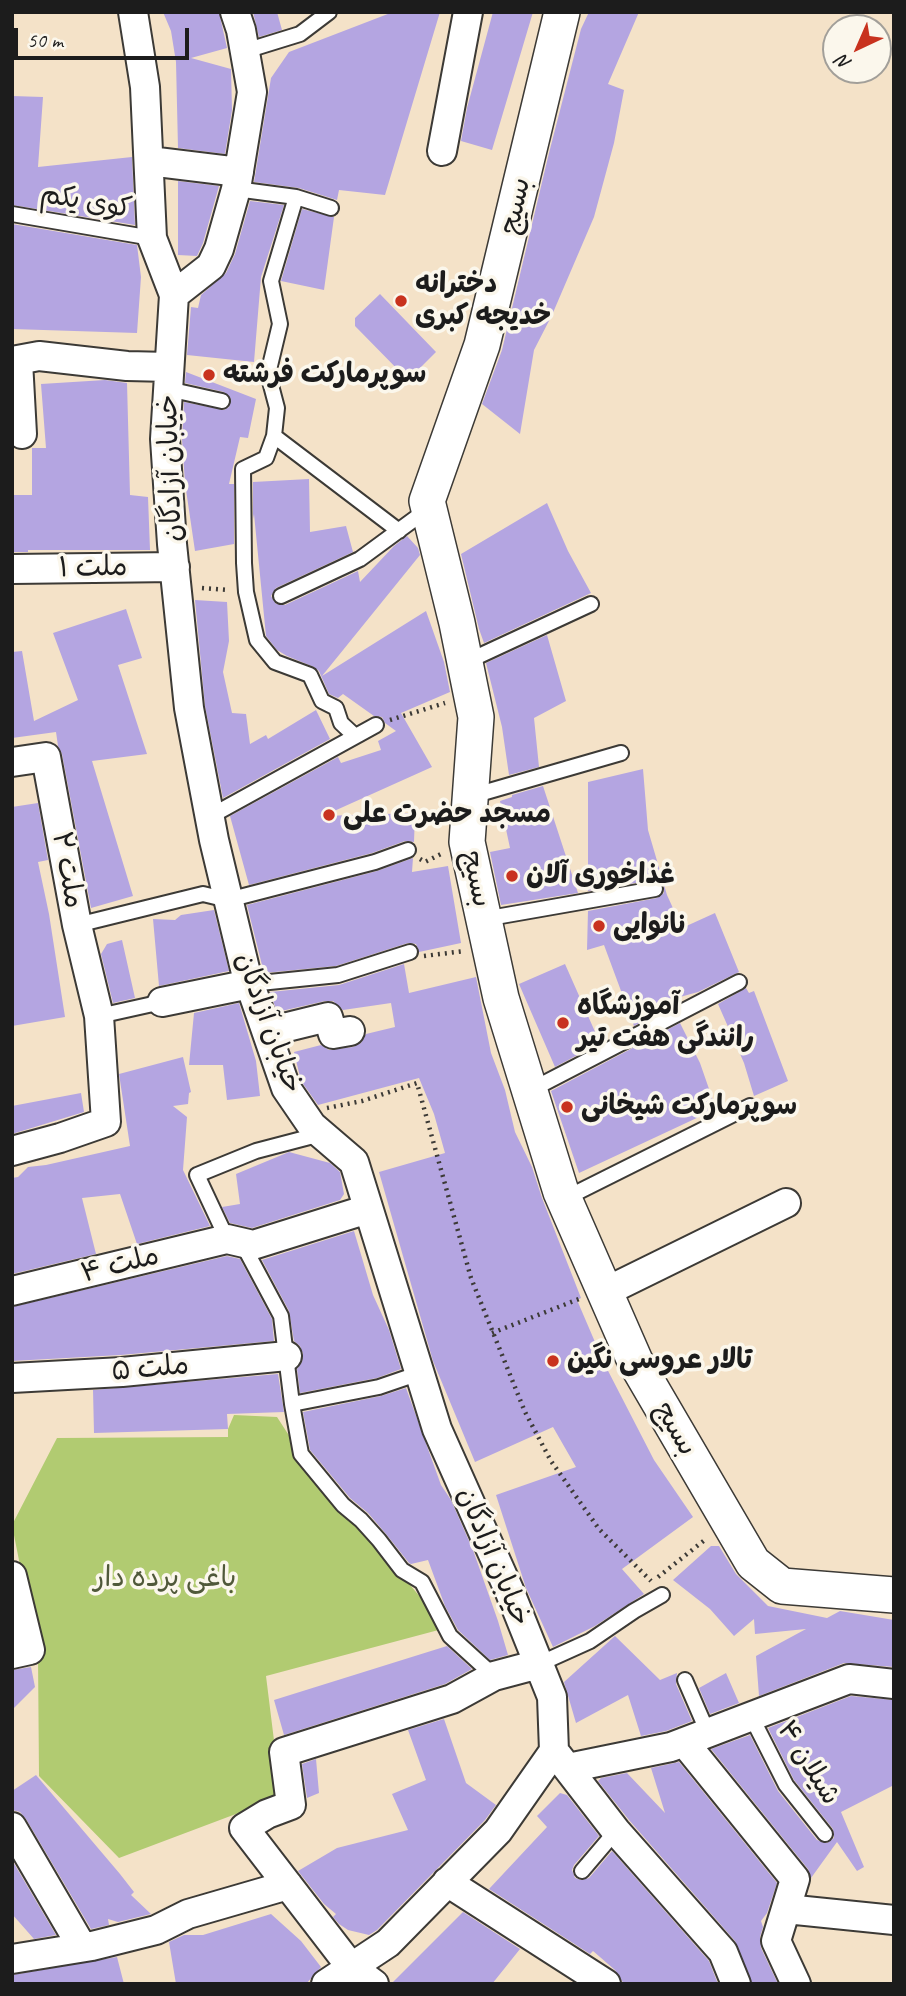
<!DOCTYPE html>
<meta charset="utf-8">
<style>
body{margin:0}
#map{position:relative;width:906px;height:1996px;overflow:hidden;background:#f4e2c8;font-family:Caveat,sans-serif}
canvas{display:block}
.frame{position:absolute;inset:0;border:14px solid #1c1c1c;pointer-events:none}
.north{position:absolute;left:822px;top:14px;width:70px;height:70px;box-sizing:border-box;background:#fbf7ec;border:2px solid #a29f99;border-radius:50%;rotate:224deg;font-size:19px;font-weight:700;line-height:28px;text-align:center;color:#1c1c1c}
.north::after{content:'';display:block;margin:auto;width:24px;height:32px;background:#c8321e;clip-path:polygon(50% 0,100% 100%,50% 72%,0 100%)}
.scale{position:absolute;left:14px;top:28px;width:175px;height:32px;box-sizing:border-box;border:4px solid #1c1c1c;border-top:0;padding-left:9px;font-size:21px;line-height:24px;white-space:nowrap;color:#1c1c1c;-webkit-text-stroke:5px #fbf7ec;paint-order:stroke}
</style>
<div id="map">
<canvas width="906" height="1996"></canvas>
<div class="frame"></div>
<div class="north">N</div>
<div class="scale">50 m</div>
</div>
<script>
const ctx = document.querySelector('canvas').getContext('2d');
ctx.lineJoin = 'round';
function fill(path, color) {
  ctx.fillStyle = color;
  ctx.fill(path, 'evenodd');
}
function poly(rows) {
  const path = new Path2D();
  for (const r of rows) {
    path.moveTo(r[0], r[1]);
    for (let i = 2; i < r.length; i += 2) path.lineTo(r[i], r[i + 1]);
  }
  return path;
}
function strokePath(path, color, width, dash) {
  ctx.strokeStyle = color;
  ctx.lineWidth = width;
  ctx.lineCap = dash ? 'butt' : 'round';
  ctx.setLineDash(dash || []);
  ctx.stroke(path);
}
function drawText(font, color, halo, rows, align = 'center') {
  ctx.font = font + ' Caveat,"Playpen Sans Arabic",sans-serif';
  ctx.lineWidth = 7;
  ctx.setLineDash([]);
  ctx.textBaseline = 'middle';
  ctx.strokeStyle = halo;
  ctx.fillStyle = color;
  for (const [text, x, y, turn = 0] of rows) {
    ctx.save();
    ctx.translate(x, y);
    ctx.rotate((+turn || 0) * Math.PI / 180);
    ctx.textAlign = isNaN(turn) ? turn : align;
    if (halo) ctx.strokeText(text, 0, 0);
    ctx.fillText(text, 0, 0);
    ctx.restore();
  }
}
fill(poly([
 [234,1415,277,1417,301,1454,446,1628,266,1676,281,1797,119,1858,39,1776,38,1656,12,1525,57,1438,228,1437,228,1429]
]), '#b1cb71');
fill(poly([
 [163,12,219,12,227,48,191,58,231,69,232,110,225,154,178,148,176,62,171,31],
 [253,12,277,12,282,30,259,37],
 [393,12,440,12,385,195,339,190,337,200,299,188,254,182,271,78,289,52],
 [493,12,533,12,492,150,461,141,467,108],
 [589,12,639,12,608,84,624,90,614,143,594,217,552,315,534,350,520,434,482,404,502,350,549,153,581,29],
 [12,96,43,97,38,167,132,157,135,225,12,205],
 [178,181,219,186,203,243,197,256,178,255],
 [250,201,284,205,261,277,254,362,187,355,191,307,198,308,201,295,226,273,235,254],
 [302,209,334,217,324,290,281,281],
 [12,224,137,245,141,277,137,333,12,329],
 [380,294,436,352,408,380,355,326,355,318],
 [186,372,256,399,248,438,240,437,229,484,234,484,234,544,195,551,185,483,182,439,184,402,224,410,229,407,231,399,224,392,185,383],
 [105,380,127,383,130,495,148,497,150,550,28,550,28,552,12,552,12,495,32,495,32,448,46,448,41,384],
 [309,479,310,532,346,526,353,552,276,588,271,596,276,604,285,605,358,571,360,582,394,546,407,536,418,548,420,555,322,676,426,611,444,662,450,692,401,713,432,767,323,816,415,813,414,842,405,841,372,853,249,885,230,816,338,757,341,763,381,750,378,741,396,731,385,723,382,717,374,716,343,694,338,698,329,694,319,671,314,667,287,656,277,650,266,636,254,514,253,519,253,482],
 [547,503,568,551,591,593,484,643,479,629,461,554],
 [195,600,227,602,229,641,223,672,232,713,246,714,250,744,266,735,268,739,316,710,330,739,223,798,205,706],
 [126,609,142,658,118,665,147,754,92,761,133,896,91,908,62,754,58,746,56,732,12,738,12,652,22,651,34,721,78,700,53,633],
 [547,635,566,701,534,718,539,767,509,775,502,727,486,663],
 [643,769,648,830,667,895,682,928,715,913,739,972,698,992,669,1000,672,1006,634,1026,604,945,587,950,588,911,657,898,664,893,664,887,659,880,653,880,588,891,588,782],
 [543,786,578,893,501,905,490,852,510,848,500,801,512,797,512,795],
 [38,803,48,860,38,862,49,914,65,1017,12,1026,12,807],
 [413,858,412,872,448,866,461,943,419,952,416,944,408,943,336,966,264,973,247,905,377,871],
 [214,910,229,971,159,986,153,919,175,920,181,915],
 [122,940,135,998,113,1003,101,954,107,944],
 [404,964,409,993,476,977,491,1053,505,1090,515,1132,532,1167,542,1198,581,1298,577,1300,604,1363,654,1460,693,1517,622,1569,644,1594,595,1626,553,1647,526,1588,496,1495,576,1467,553,1427,475,1462,433,1361,379,1172,445,1153,434,1114,419,1078,318,1105,301,1081,294,1052,321,1045,329,1050,353,1047,361,1043,366,1034,395,1027,391,1003,343,1010,333,1001,325,1001,277,1012,270,992,339,985],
 [565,964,600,1043,555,1067,519,984],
 [746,988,749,993,754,991,788,1081,754,1096,744,1063,718,1004],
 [239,1003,256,1061,260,1096,227,1100,223,1065,189,1065,194,1013],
 [680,1023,700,1063,716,1109,579,1173,551,1091],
 [183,1057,191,1092,189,1093,188,1104,173,1106,187,1117,183,1170,210,1226,137,1244,120,1194,82,1198,96,1254,12,1274,12,1178,18,1177,28,1167,46,1165,130,1146,119,1074],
 [81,1093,84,1112,12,1134,12,1106],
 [289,1152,330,1163,340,1172,344,1194,340,1200,252,1228,230,1223,222,1207,240,1204,236,1174],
 [354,1231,373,1295,389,1330,401,1369,377,1378,300,1393,297,1369,302,1362,303,1354,300,1346,294,1341,289,1311,262,1260],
 [227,1256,240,1259,272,1319,274,1341,121,1355,12,1361,12,1307],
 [278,1374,284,1412,227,1414,228,1429,94,1433,93,1390],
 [406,1388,441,1485,451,1500,473,1550,498,1621,508,1655,490,1660,458,1630,445,1606,428,1560,411,1564,409,1563,386,1534,368,1513,350,1498,310,1450,303,1412,381,1396],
 [711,1546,719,1546,736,1574,768,1606,827,1618,840,1611,894,1620,894,1667,844,1663,759,1696,756,1656,806,1629,755,1634,754,1619,734,1636,710,1609,673,1580],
 [615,1636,660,1680,677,1673,676,1684,692,1721,666,1731,641,1736,628,1695,576,1723,564,1682],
 [447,1646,472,1669,445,1684,284,1735,274,1700],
 [31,1667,35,1687,12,1710,12,1670],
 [726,1673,739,1703,710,1714,699,1688],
 [851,1696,894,1700,894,1785,841,1812,864,1867,857,1871,837,1842,811,1878,808,1869,711,1749,750,1735,778,1791,817,1840,827,1843,834,1838,833,1829,794,1780,768,1728],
 [444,1719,466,1783,496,1805,485,1820,377,1930,369,1935,348,1930,339,1924,333,1917,336,1914,324,1904,298,1871,337,1848,408,1830,392,1794,426,1780,408,1730],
 [316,1759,319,1793,307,1798,302,1764],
 [679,1762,777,1883,767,1913,761,1921,763,1927,760,1937,761,1948,778,1984,752,1984,735,1941,629,1820,598,1781,601,1778,627,1773,665,1813,651,1768],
 [36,1775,120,1874,134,1892,131,1895,151,1914,118,1922,108,1919,109,1925,91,1929,26,1819,20,1812,12,1810,12,1791],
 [560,1793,567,1795,599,1836,574,1865,572,1870,575,1878,581,1880,589,1878,612,1851,709,1961,718,1984,624,1984,615,1970,593,1951,590,1954,489,1889,547,1827,537,1816],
 [12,1860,56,1935,34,1939,12,1914],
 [463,1912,520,1949,492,1984,391,1984],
 [271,1914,301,1941,321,1967,306,1984,176,1984,169,1942,184,1935,203,1935],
 [117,1957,124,1984,12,1984,12,1975]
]), '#b4a5e1');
const service = poly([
 [245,51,300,34,329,12],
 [236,189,296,197,271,281,280,324,268,374,277,408,274,436,266,458,243,469,244,563,246,592,257,640,275,662,310,675,322,701,336,708,341,723,355,736],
 [296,197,331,208],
 [12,214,152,238],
 [168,389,222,401],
 [274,436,399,531],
 [281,596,360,559,428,509],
 [466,662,591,604],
 [472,796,621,753],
 [209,817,376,725],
 [484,919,655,889],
 [77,925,203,894,228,900,375,862,408,850],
 [250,984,338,975,410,952],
 [99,1016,162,1002],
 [531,1090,739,982],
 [564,1199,750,1106],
 [227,1239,197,1175,256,1151,321,1134],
 [242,1243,281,1316,292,1404,379,1387,420,1373],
 [292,1404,301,1454,343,1505,361,1520,379,1540,402,1570,422,1582,450,1636,494,1676],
 [539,1664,590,1641,634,1611,662,1595],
 [685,1680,708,1733],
 [751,1716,786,1785,825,1834],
 [582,1871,616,1831]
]);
const minor = poly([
 [133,12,145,87,152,238,174,295,165,439,172,544,189,708,214,840,246,973,286,1088,312,1126,354,1162,437,1429,509,1590,552,1697,554,1751],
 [442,151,468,12],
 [149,161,239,172],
 [174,295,211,266,219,249,236,189,252,92,241,30,235,12],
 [12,361,39,356,127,366,169,367],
 [18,361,22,434],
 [12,569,175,567],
 [12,762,46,757,77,925,99,1016,106,1122,60,1138,12,1151],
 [162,1002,250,984],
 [267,1032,328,1017,333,1034,350,1031],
 [12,1291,227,1239,253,1245,368,1209],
 [605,1292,786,1203],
 [12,1378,122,1372,287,1356],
 [12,1576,30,1650,12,1654],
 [684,1742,795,1879,776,1941,796,1984],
 [558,1756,616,1831,723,1952,736,1984],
 [568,1768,671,1747,849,1679,894,1684],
 [12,1827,82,1947],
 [447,1882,606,1984],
 [786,1909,894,1920],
 [12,1959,92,1946,156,1930,188,1914,288,1885],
 [326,1984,388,1943,498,1831,554,1751],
 [374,1984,351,1967,244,1828,267,1814,291,1805,284,1752,452,1699,494,1676,539,1664]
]);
const tertiary = poly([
 [562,12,482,345,427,501,457,623,476,717,467,842,501,998,561,1192,635,1361,753,1563,782,1586,894,1595]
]);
strokePath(service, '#3c3a36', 18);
strokePath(minor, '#3c3a36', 32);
strokePath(tertiary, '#3c3a36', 38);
strokePath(poly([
 [202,588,228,590],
 [390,720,445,703],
 [420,859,425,862,443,853],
 [424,956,464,951],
 [327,1108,362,1101,417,1083,471,1278,525,1412,551,1461,599,1529,651,1581],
 [492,1333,579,1299],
 [658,1577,706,1539]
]), '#3c3a36', 4.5, [2, 5]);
strokePath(service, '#fff', 14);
strokePath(minor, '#fff', 28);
strokePath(tertiary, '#fff', 35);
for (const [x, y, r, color] of [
 [401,301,7,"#c8321e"],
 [209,375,7,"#c8321e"],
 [329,815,7,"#c8321e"],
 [512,876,7,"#c8321e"],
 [599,926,7,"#c8321e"],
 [563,1023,7,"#c8321e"],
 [567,1107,7,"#c8321e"],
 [553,1361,7,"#c8321e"]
]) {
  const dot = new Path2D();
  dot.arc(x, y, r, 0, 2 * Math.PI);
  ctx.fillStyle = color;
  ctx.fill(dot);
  strokePath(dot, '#fbf7ec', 2.5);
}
drawText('28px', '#1c1c1c', '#fbf7ec', [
 ["کوی یکم",86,202,10],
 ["بسیج",516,206,-77],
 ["خیابان آزادگان",171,468,-92],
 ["ملت ۱",93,568,-1],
 ["ملت ۲",67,870,80],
 ["بسیج",476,879,79],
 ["خیابان آزادگان",268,1023,70],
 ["ملت ۴",120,1265,-14],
 ["ملت ۵",150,1369,-5],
 ["بسیج",675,1429,60],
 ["خیابان آزادگان",493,1557,67],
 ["شیلان ۴",808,1763,58]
]);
drawText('bold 28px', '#1c1c1c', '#fbf7ec', [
 ["دخترانه",415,285],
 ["خدیجه کبری",415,317],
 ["سوپرمارکت فرشته",223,375],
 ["مسجد حضرت علی",343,815],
 ["غذاخوری آلان",526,876],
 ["نانوایی",613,926],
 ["آموزشگاه",577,1007],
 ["رانندگی هفت تیر",577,1039],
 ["سوپرمارکت شیخانی",581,1107],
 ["تالار عروسی نگین",567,1361]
], 'left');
drawText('28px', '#50593a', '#fbf7ec', [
 ["باغی پرده دار",165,1579]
]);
</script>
